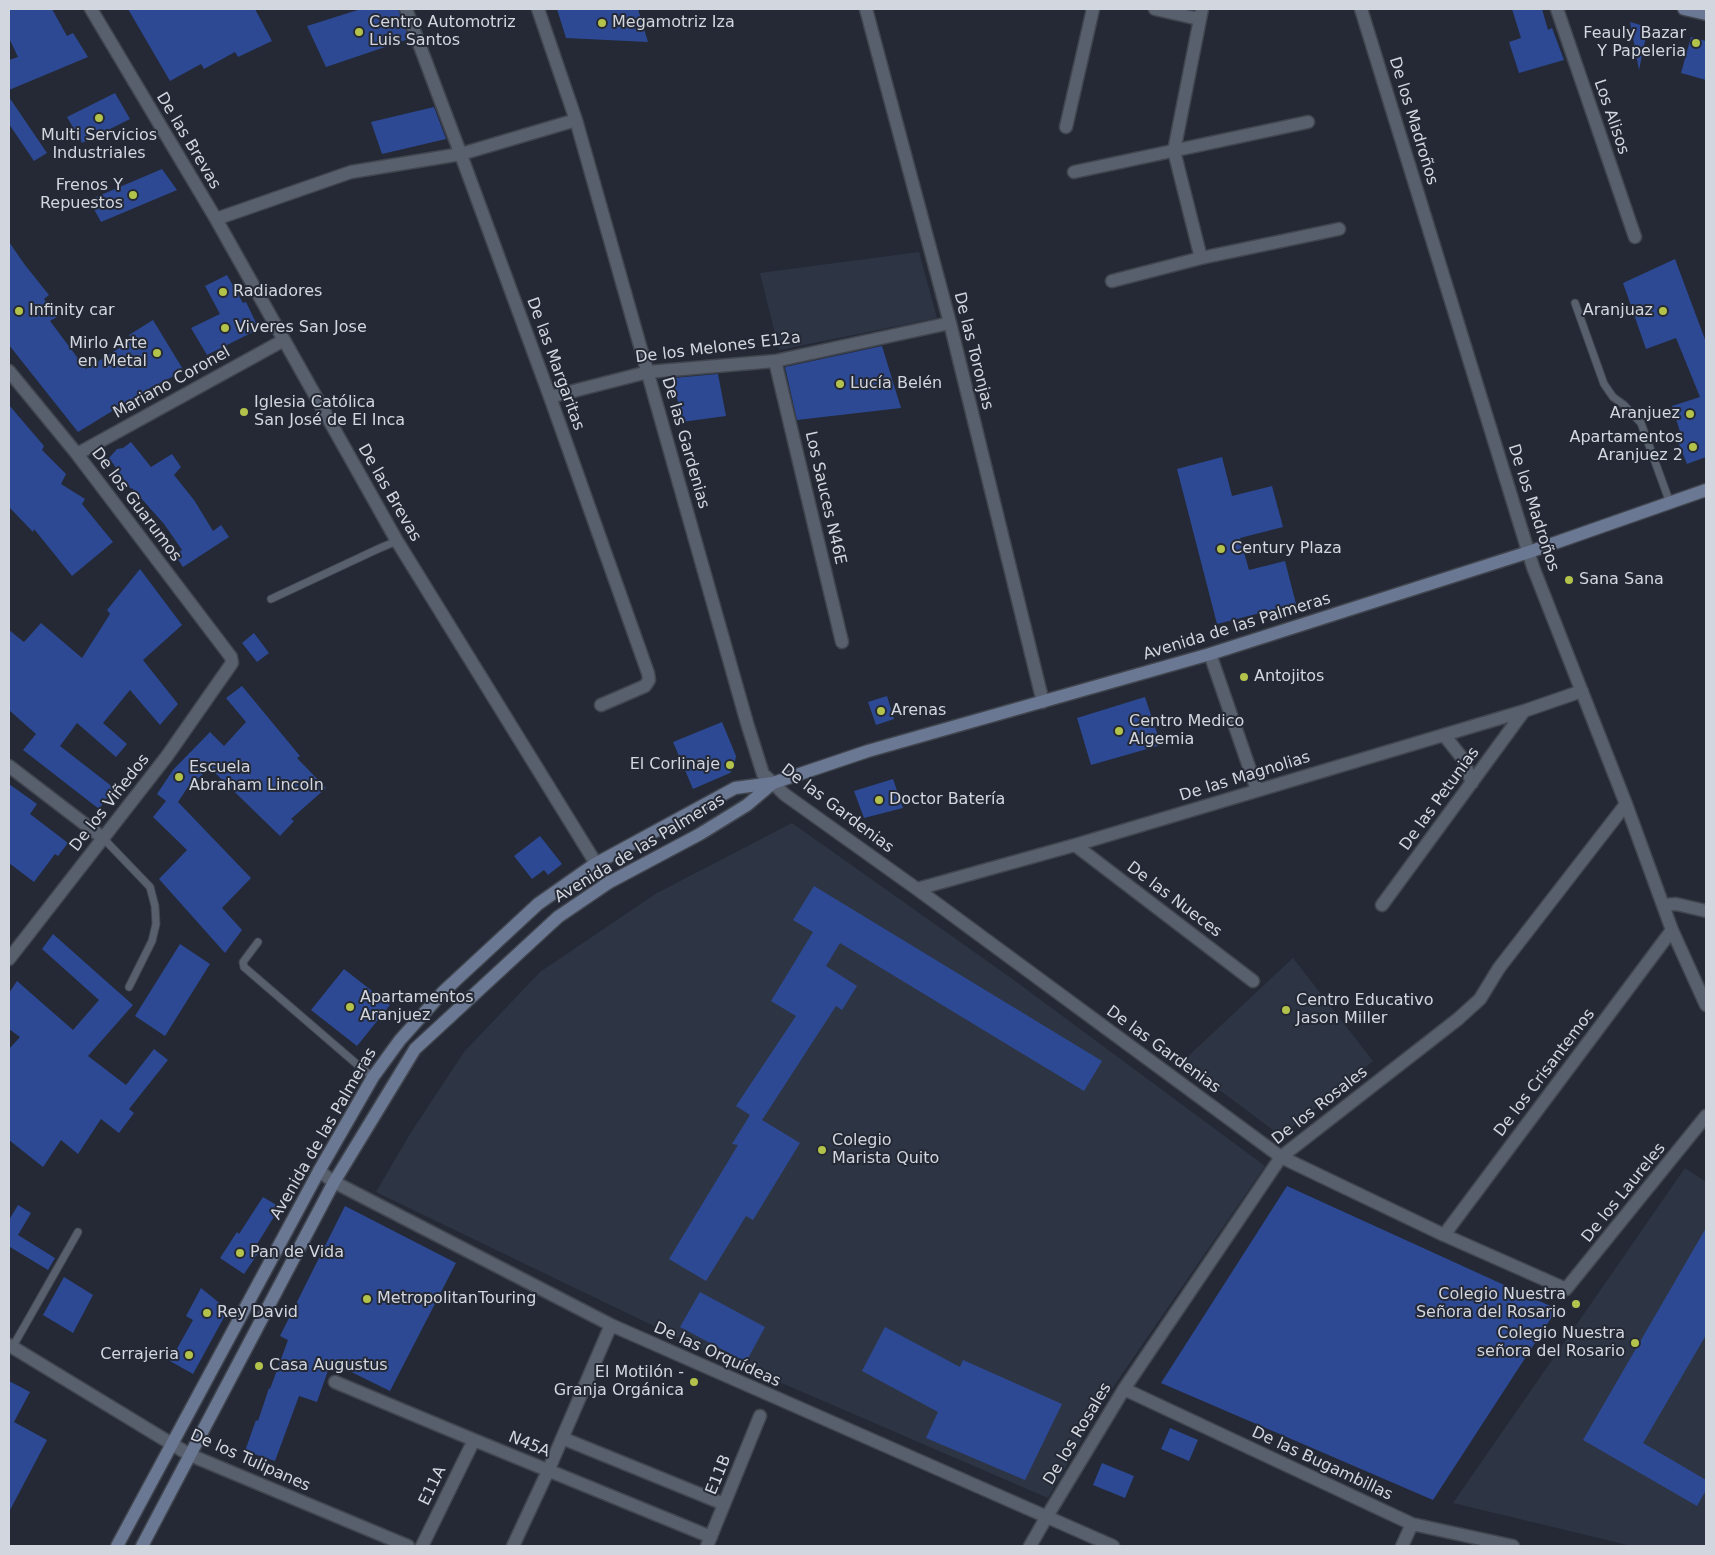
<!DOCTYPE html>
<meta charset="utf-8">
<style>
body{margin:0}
#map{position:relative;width:1715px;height:1555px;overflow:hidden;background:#242935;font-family:"DejaVu Sans",sans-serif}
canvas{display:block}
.frame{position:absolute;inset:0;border:10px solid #d2d6de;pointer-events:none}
</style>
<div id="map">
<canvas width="1715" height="1555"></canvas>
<div class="frame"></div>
</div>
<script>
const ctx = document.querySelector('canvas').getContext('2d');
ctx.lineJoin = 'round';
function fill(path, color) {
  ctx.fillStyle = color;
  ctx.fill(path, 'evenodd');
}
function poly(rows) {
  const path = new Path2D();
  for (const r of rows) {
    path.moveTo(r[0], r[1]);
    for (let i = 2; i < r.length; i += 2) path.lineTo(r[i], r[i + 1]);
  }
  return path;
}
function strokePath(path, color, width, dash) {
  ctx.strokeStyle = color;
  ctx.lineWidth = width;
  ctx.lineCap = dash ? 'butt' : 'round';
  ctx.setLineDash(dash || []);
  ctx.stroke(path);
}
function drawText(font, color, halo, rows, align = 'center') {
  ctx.font = font + ' "DejaVu Sans",sans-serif';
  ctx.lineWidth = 4;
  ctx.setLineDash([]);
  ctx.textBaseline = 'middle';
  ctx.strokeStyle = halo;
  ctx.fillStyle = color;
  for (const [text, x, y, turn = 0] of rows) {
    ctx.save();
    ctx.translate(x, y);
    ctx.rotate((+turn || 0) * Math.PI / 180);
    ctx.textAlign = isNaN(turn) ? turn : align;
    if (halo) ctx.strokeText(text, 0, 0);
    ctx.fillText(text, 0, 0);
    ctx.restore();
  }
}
fill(poly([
 [919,252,937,318,779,350,760,273],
 [792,823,1011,978,1265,1166,1103,1402,1048,1498,689,1343,376,1192,410,1134,464,1052,540,972,657,893],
 [1293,958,1373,1061,1281,1136,1182,1062],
 [1685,1168,1706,1182,1706,1546,1632,1546,1453,1503]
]), '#2d3545');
fill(poly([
 [9,9,52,9,67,36,73,33,88,57,9,90,9,60,18,57,9,38],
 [128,9,255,9,272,41,238,57,235,52,204,69,201,64,170,81],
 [361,9,398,9,409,39,326,67,307,26],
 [557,9,638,9,648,42,566,38],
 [1512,9,1542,9,1548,30,1552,28,1564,60,1519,73,1509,42,1521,38],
 [1630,22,1648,27,1639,70],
 [1691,37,1706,41,1706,80,1681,73],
 [115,93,130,119,82,143,67,117],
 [9,97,47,153,34,161,9,124],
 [434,107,446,139,382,154,371,122],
 [162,169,177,190,101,222,89,200],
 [9,242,25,265,49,295,44,299,57,317,50,321,86,369,132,340,129,335,153,320,184,371,150,388,78,432,9,345],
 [1675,259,1706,342,1706,457,1687,464,1676,437,1681,435,1672,406,1700,397,1676,338,1646,349,1623,283],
 [227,275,243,303,246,302,259,329,207,355,191,328,220,314,205,286],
 [882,346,901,408,797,420,785,367],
 [718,374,726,416,682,422,673,378],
 [9,405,44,446,42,450,66,474,61,484,85,499,82,504,113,542,72,576,34,529,33,532,9,507],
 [131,442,151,467,172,454,181,467,174,475,194,500,213,531,221,525,229,537,183,567,175,555,182,550,164,524,132,488,131,489,109,458,117,449,123,448],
 [1222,457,1232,496,1272,486,1283,527,1240,538,1249,570,1285,561,1296,604,1217,624,1177,469],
 [140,569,182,625,143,660,178,704,160,725,130,690,103,723,127,744,116,757,77,723,60,746,114,788,99,809,23,750,36,734,9,710,9,630,24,642,41,623,82,658,110,614,107,610],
 [254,633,269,653,257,662,242,643],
 [242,686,300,756,297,758,326,788,291,819,294,821,280,836,210,768,188,787,178,802,251,878,222,908,242,930,225,953,159,879,187,850,153,817,166,801,157,794,173,770,210,732,224,746,246,722,226,698],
 [887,696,894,719,876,725,868,702],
 [1145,697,1161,745,1091,765,1077,718],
 [722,722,736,756,734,767,730,773,693,789,673,742],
 [893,779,903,808,864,818,854,791],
 [9,784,37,804,30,814,68,843,58,856,55,854,34,882,9,863],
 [540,836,562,864,548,875,544,870,532,879,514,856],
 [814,886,1102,1061,1084,1091,840,943,826,966,857,986,842,1010,836,1006,762,1120,800,1143,753,1220,746,1216,706,1281,669,1259,738,1145,732,1144,750,1115,736,1106,796,1016,771,1001,813,932,793,920],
 [53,934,133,1005,88,1056,126,1085,154,1049,168,1060,129,1109,134,1113,119,1133,101,1119,78,1154,61,1140,43,1167,9,1140,9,1049,20,1037,9,1029,9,993,17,981,73,1030,99,1000,42,949],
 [180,944,210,964,165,1036,135,1016],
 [344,969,390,1005,357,1046,311,1010],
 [1287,1186,1557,1309,1433,1500,1161,1383],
 [263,1197,280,1207,256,1246,261,1249,244,1274,220,1258,237,1232,239,1234],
 [18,1205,31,1213,18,1235,55,1258,48,1270,10,1247,9,1249,9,1220],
 [345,1206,456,1263,390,1391,331,1362,317,1402,299,1396,275,1461,245,1451,256,1420,258,1421,269,1388,270,1389,288,1340,280,1336],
 [1706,1228,1706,1335,1643,1443,1706,1480,1706,1490,1697,1506,1583,1440],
 [64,1277,93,1295,73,1333,43,1315],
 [201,1288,228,1310,193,1374,170,1361,193,1320,186,1316],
 [700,1292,765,1327,746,1362,680,1327],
 [885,1327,960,1367,963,1360,1062,1404,1025,1480,926,1438,938,1412,862,1371],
 [9,1381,30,1392,14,1422,47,1440,9,1512],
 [1170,1428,1198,1440,1189,1461,1161,1449],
 [1102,1463,1134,1476,1125,1498,1093,1485]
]), '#2d4993');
const lane = poly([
 [1575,303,1604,384,1613,397,1624,405,1641,423,1670,503],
 [271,599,380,548,397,541],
 [103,838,150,887,155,906,156,924,152,941,129,987],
 [258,942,243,962,244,967,359,1066,373,1077],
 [12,1348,78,1232]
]);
const street = poly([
 [91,9,216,219,397,541,608,883],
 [406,9,464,163,550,397,648,673,649,680,645,686,601,705],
 [538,9,576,120,747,723,763,774,773,783,784,794,917,889,1281,1157,1444,1235,1566,1289,1706,1116],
 [866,9,950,323,1043,702],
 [1155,9,1199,19],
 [1361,9,1533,567,1626,804,1672,930,1706,1005],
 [1557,9,1635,237],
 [1066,127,1093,9],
 [1074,172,1308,122],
 [216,219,351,172,461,154,576,120],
 [1201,258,1174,151,1202,9],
 [1112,281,1201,258,1339,229],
 [775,361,842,642],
 [9,371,77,454,231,657,232,663,167,756,9,959],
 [550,397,648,372,775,361,950,323],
 [77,454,284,340],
 [1210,654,1257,790],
 [1444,735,1463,759,1472,783],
 [9,766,103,838],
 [1075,845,1253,981],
 [917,889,1075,845,1524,711,1582,691],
 [1382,905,1524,711],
 [1663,905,1676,904,1706,911],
 [319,1171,334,1182,611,1325,1113,1546],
 [1444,1235,1672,930],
 [9,1345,190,1455,408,1546],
 [335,1382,474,1440,711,1537],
 [1124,1389,1412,1524,1513,1546],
 [562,1438,724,1504],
 [422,1546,474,1440],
 [513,1546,548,1471,611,1325],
 [707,1546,760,1416],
 [1030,1546,1046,1518,1124,1389,1281,1157,1458,1019,1480,999,1499,968,1626,804],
 [1402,1546,1412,1524]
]);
const secondary = poly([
 [1684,9,1706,14],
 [117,1546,319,1171,373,1077,400,1040,443,992,538,904,595,864,735,788,773,783,868,751,1210,654,1529,552,1706,490],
 [142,1546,334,1182,415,1049,558,917,608,883,700,834,747,805,773,783]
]);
strokePath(lane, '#40454e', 9);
strokePath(street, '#40454e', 15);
strokePath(secondary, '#40454e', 15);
strokePath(lane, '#585f6d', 7);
strokePath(street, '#585f6d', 12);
strokePath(secondary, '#6b7893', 12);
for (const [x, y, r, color] of [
 [602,23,5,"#b3c24b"],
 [359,32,5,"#b3c24b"],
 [1696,43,5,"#b3c24b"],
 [99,118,5,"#b3c24b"],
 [133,195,5,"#b3c24b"],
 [223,292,5,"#b3c24b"],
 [19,311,5,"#b3c24b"],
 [1663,311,5,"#b3c24b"],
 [225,328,5,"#b3c24b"],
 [157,353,5,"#b3c24b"],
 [840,384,5,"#b3c24b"],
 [244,412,5,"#b3c24b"],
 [1690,414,5,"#b3c24b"],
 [1693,447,5,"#b3c24b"],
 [1221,549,5,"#b3c24b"],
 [1569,580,5,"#b3c24b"],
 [1244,677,5,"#b3c24b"],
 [881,711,5,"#b3c24b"],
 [1119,731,5,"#b3c24b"],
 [730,765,5,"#b3c24b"],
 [179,777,5,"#b3c24b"],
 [879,800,5,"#b3c24b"],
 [350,1007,5,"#b3c24b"],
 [1286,1010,5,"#b3c24b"],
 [822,1150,5,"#b3c24b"],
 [240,1253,5,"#b3c24b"],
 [367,1299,5,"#b3c24b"],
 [1576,1304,5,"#b3c24b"],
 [207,1313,5,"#b3c24b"],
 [1635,1343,5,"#b3c24b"],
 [189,1355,5,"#b3c24b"],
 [259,1366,5,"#b3c24b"],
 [694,1382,5,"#b3c24b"]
]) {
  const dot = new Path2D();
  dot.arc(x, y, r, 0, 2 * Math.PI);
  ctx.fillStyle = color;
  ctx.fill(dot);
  strokePath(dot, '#242935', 2);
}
drawText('16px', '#d2d6de', '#242935', [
 ["Centro Automotriz",369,23],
 ["Luis Santos",369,41],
 ["Megamotriz Iza",612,23],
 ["Feauly Bazar",1686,34,"right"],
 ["Y Papeleria",1686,52,"right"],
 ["Multi Servicios",99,136,"center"],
 ["Industriales",99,154,"center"],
 ["Frenos Y",123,186,"right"],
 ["Repuestos",123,204,"right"],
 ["Radiadores",233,292],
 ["Infinity car",29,311],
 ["Aranjuaz",1653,311,"right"],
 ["Viveres San Jose",235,328],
 ["Mirlo Arte",147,344,"right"],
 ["en Metal",147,362,"right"],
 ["Lucía Belén",850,384],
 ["Iglesia Católica",254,403],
 ["San José de El Inca",254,421],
 ["Aranjuez",1680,414,"right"],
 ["Apartamentos",1683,438,"right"],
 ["Aranjuez 2",1683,456,"right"],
 ["Century Plaza",1231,549],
 ["Sana Sana",1579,580],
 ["Antojitos",1254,677],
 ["Arenas",891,711],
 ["Centro Medico",1129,722],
 ["Algemia",1129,740],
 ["El Corlinaje",720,765,"right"],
 ["Escuela",189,768],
 ["Abraham Lincoln",189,786],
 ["Doctor Batería",889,800],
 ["Apartamentos",360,998],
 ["Aranjuez",360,1016],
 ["Centro Educativo",1296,1001],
 ["Jason Miller",1296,1019],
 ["Colegio",832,1141],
 ["Marista Quito",832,1159],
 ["Pan de Vida",250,1253],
 ["Colegio Nuestra",1566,1295,"right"],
 ["Señora del Rosario",1566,1313,"right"],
 ["MetropolitanTouring",377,1299],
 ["Rey David",217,1313],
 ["Colegio Nuestra",1625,1334,"right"],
 ["señora del Rosario",1625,1352,"right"],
 ["Cerrajeria",179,1355,"right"],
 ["Casa Augustus",269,1366],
 ["El Motilón -",684,1373,"right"],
 ["Granja Orgánica",684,1391,"right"]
], 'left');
drawText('16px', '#d2d6de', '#242935', [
 ["Los Alisos",1611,117,71],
 ["De los Madroños",1413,121,73],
 ["De las Brevas",188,141,59],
 ["De los Melones E12a",718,348,-7],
 ["De las Toronjas",973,351,76],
 ["De las Margaritas",555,364,70],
 ["Mariano Coronel",172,383,-29],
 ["De las Gardenias",685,443,74],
 ["De las Brevas",389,493,60],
 ["Los Sauces N46E",825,498,77],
 ["De los Guarumos",136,505,53],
 ["De los Madroños",1533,508,72],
 ["Avenida de las Palmeras",1237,627,-17],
 ["De las Magnolias",1245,777,-17],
 ["De las Petunias",1440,799,-54],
 ["De los Viñedos",110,803,-52],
 ["De las Gardenias",837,809,37],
 ["Avenida de las Palmeras",640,849,-31],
 ["De las Nueces",1174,900,37],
 ["De las Gardenias",1163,1050,36],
 ["De los Crisantemos",1545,1073,-53],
 ["De los Rosales",1320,1106,-38],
 ["Avenida de las Palmeras",324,1134,-60],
 ["De los Laureles",1624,1193,-51],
 ["De las Orquídeas",717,1355,24],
 ["De los Rosales",1078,1434,-59],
 ["N45A",529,1445,22],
 ["De los Tulipanes",250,1461,24],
 ["De las Bugambillas",1322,1464,25],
 ["E11B",719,1475,-68],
 ["E11A",433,1486,-64]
]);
</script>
